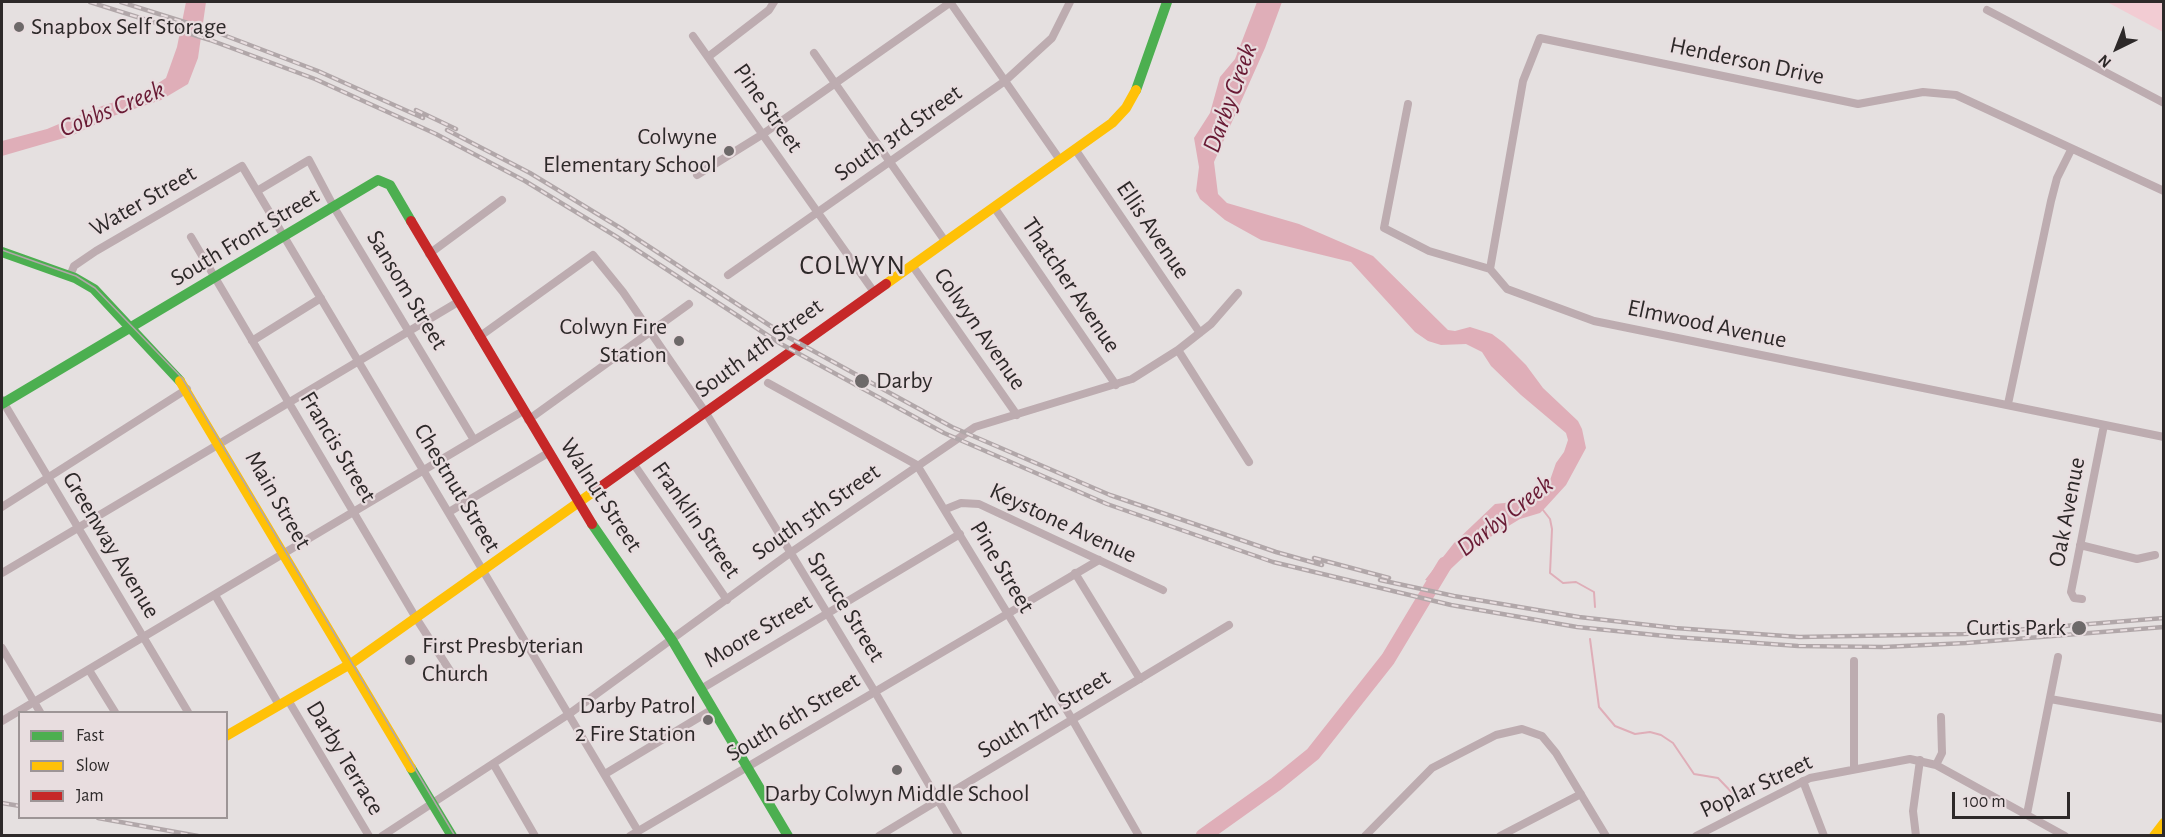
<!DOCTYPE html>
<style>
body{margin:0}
#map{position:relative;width:2165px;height:837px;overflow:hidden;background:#e5e0e0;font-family:"Alegreya Sans",sans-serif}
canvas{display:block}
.frame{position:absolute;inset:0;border:3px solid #2d2929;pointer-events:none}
.legend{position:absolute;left:18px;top:711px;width:210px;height:108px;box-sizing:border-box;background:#e8dddf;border:2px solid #9d9596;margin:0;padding:8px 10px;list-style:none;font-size:18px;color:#2d2929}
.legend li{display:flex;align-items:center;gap:12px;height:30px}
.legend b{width:30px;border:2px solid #9d9596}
.north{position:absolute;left:2087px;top:18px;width:60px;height:60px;-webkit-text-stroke:4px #e8dddf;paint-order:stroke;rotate:223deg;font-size:16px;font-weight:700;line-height:24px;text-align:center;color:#2d2929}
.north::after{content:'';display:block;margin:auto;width:21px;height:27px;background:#2d2929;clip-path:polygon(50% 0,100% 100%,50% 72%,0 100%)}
.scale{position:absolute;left:1952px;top:792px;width:118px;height:27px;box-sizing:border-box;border:3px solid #2d2929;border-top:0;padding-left:8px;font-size:18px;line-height:21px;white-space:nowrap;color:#2d2929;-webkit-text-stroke:4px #e8dddf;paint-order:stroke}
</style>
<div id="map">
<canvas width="2165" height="837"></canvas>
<div class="frame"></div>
<ul class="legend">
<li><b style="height:8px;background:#4caf50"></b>Fast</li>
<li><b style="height:8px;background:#ffc107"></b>Slow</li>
<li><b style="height:8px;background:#c62828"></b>Jam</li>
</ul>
<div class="north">N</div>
<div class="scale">100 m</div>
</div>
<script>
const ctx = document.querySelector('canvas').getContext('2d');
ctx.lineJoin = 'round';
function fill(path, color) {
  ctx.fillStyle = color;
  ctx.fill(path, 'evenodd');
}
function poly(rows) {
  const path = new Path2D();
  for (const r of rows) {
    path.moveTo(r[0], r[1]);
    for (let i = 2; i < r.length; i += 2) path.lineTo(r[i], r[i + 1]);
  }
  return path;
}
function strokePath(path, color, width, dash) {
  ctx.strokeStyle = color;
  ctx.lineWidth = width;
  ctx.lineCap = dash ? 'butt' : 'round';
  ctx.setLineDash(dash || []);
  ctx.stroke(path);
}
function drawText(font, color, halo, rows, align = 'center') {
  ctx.font = font + ' "Alegreya Sans",sans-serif';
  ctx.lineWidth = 4.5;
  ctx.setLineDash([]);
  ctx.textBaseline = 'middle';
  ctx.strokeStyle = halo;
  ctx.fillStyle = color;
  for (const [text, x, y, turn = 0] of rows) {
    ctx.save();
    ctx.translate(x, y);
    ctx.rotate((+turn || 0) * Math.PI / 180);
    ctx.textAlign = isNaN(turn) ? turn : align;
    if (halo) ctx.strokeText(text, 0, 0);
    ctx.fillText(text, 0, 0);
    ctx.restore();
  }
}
fill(poly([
 [2107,2,2163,2,2163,32]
]), '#f2ccd3');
fill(poly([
 [186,2,206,2,198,58,188,84,161,100,113,116,71,136,2,156,2,141,47,129,102,106,143,93,166,78,177,47],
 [1257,2,1282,2,1265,48,1214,162,1218,194,1227,203,1299,224,1373,256,1448,330,1455,331,1470,327,1492,334,1504,343,1526,365,1543,388,1578,421,1582,429,1586,448,1566,485,1545,508,1540,513,1520,519,1474,547,1437,582,1425,580,1454,543,1495,504,1523,501,1549,483,1556,463,1564,452,1568,440,1566,433,1521,395,1491,366,1482,352,1466,344,1441,345,1428,341,1415,332,1351,262,1261,240,1225,220,1200,199,1196,191,1199,167,1194,138,1210,113,1220,77,1235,59]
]), '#dfaeb8');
strokePath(poly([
 [1543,510,1550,519,1552,529,1550,573,1563,583,1576,582,1594,592,1595,607],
 [1590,639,1599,707,1615,726,1635,734,1650,732,1661,735,1673,743,1694,774,1718,778,1740,801]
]), '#dfaeb8', 2);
strokePath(poly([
 [1203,836,1276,784,1313,754,1388,659,1445,564]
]), '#dfaeb8', 15);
strokePath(poly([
 [950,2,1060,160],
 [1987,10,2164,103],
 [693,36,874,292],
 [814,53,945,241],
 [708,57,769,10,774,2],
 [1408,104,1384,228,1429,251,1490,269,1507,289,1594,321,2164,437],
 [1075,149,1200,333],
 [697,175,763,134,951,2],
 [257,191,309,160,335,209,474,440],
 [994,207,1116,385],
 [191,237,416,618,454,677],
 [429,254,502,200],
 [912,265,1017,415],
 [1490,269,1523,81,1540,38,1858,104,1923,92,1956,95,2164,191],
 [728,275,1005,81,1052,38,1070,2],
 [70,276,74,266,96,251,242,166,638,831],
 [479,337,593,255,623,292,706,413,875,692,959,836],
 [252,341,321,298],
 [1178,350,1249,462],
 [768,383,917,465,1072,719,1139,836],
 [2,400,188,712],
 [2008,404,2051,201,2057,178,2071,150],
 [528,420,689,304],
 [633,463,727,600],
 [2,507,187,389],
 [946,509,961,503,979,504,1163,590],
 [449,512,548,453],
 [2080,545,2137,559,2155,555],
 [2,573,458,302],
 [1075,573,1140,679],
 [215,595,279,705],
 [2082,599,2074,598,2071,592,2104,425],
 [2,648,40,712],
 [1854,661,1854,769],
 [89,670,115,712],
 [701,689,960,534],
 [2050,699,2164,719],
 [288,700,369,836],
 [2,721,523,411],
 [494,765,535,836],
 [1936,765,1942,753,1941,717],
 [605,774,713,709],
 [1803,781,1824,836],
 [2027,814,2058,657],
 [382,836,569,714,790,553,975,427,1132,379,1178,350,1211,324,1238,293],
 [630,836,1099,560],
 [879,836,1229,625],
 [1365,836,1432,768,1496,735,1522,729,1542,736,1556,753,1606,836],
 [1500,836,1581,794],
 [1696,836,1810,778,1910,759,1936,765,2065,836],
 [1916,836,1913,811,1920,760]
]), '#bdacb0', 8);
strokePath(poly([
 [1136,90,1167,2],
 [2,252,75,278,94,289,180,381],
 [2,404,378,180,390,185,411,221],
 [592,524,672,640,788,836],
 [411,768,452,836]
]), '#4caf50', 10);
strokePath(poly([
 [886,284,1112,123,1126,108,1136,90],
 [180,381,411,768],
 [226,736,352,663,596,490],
 [2154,836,2164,823]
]), '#ffc107', 10);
strokePath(poly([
 [411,221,592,524],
 [596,490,886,284]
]), '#c62828', 10);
strokePath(poly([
 [2,250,76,276,95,288,182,378,455,836]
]), '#b1a7a9', 1.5);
const rail = poly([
 [90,2,210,40,315,79,436,134,525,181,617,237,781,344,944,433,1107,504,1273,562,1451,605,1577,627,1675,637,1798,646,1884,647,1966,643,2164,627],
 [121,2,213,31,318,71,423,118],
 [416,110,456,129],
 [447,130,530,173,622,229,786,336,952,427,1110,495,1276,552,1322,565],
 [1314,558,1389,578],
 [1380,580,1454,596,1579,617,1675,628,1799,637,1965,634,2164,618],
 [2,803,20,806],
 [98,818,198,836]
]);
strokePath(rail, '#b1a7a9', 4.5);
strokePath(rail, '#e8dddf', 2, [7]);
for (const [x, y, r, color] of [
 [19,27,6,"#6d6969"],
 [729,151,6,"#6d6969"],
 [679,341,6,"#6d6969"],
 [862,381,8,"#6d6969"],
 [2079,628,8,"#6d6969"],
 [410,660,6,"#6d6969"],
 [708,720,6,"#6d6969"],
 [897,770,6,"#6d6969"]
]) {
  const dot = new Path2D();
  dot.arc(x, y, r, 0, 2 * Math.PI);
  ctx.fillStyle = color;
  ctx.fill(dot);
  strokePath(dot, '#e8dddf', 2);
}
drawText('24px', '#2d2929', '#e8dddf', [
 ["Snapbox Self Storage",31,27,"left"],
 ["Colwyne",717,137],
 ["Elementary School",717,165],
 ["Colwyn Fire",667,327],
 ["Station",667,355],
 ["Darby",876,381,"left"],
 ["Curtis Park",2066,628],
 ["First Presbyterian",422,646,"left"],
 ["Church",422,674,"left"],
 ["Darby Patrol",696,706],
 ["2 Fire Station",696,734],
 ["Darby Colwyn Middle School",897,794,"center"]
], 'right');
drawText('24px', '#2d2929', '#e8dddf', [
 ["Henderson Drive",1747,61,12],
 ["Pine Street",768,108,55],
 ["South 3rd Street",898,133,-35],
 ["Water Street",143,201,-30],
 ["Ellis Avenue",1153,230,56],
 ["South Front Street",245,237,-31],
 ["Thatcher Avenue",1071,285,56],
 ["Sansom Street",407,290,59],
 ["Elmwood Avenue",1707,324,12],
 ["Colwyn Avenue",980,329,55],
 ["South 4th Street",759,348,-36],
 ["Francis Street",338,447,59],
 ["Chestnut Street",457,488,59],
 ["Walnut Street",601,495,57],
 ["Main Street",278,500,60],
 ["South 5th Street",816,512,-35],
 ["Oak Avenue",2067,512,-79],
 ["Franklin Street",696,520,55],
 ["Keystone Avenue",1063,523,25],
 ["Greenway Avenue",111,545,59],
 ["Pine Street",1002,567,59],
 ["Spruce Street",846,607,58],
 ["Moore Street",758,631,-31],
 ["South 7th Street",1044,714,-31],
 ["South 6th Street",793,717,-31],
 ["Darby Terrace",345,758,59],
 ["Poplar Street",1756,786,-25]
]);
drawText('italic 26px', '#691a34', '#e8dddf', [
 ["Darby Creek",1230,98,-70],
 ["Cobbs Creek",112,109,-22],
 ["Darby Creek",1505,516,-38]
]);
ctx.letterSpacing = '1.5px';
drawText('27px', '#2d2929', '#e8dddf', [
 ["COLWYN",853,266]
]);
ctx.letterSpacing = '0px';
</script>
